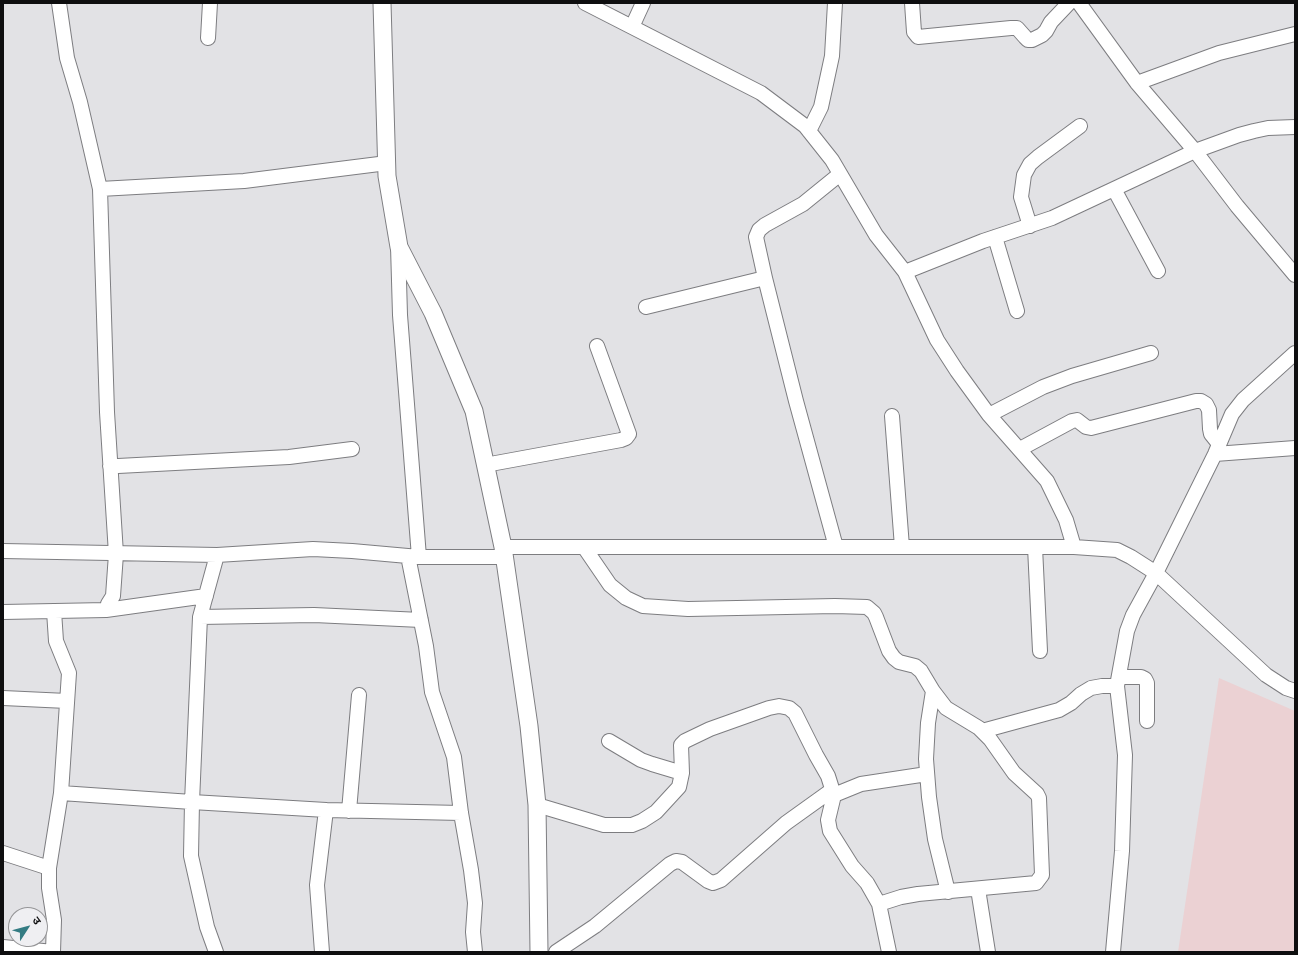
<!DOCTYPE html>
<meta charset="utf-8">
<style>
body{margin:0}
#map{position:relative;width:1298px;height:955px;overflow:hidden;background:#e2e2e5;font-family:"Space Grotesk","Noto Sans Devanagari",sans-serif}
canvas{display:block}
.frame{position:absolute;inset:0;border:4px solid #0e0e0f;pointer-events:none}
.north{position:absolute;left:8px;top:907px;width:40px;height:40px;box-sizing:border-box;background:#efeff2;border:1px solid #959597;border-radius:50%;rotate:54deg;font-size:11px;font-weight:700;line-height:16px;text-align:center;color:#0e0e0f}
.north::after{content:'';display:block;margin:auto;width:14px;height:18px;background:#347c83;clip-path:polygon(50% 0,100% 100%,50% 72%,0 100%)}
</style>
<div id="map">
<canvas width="1298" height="955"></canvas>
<div class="frame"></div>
<div class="north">उ</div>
</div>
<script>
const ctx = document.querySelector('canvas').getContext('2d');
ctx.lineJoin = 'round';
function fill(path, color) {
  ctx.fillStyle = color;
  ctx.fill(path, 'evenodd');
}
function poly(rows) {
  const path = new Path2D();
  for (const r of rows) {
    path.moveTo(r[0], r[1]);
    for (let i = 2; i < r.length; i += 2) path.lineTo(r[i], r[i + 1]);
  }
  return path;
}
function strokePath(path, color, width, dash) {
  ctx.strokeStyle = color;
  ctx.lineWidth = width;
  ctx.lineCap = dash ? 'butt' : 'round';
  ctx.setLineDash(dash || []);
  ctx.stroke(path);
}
fill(poly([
 [1219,678,1295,711,1295,952,1178,952]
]), '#ebd1d3');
const minor = poly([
 [59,3,67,58,80,102,100,189,107,412,116,554,113,596,108,604],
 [585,3,761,93,805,126,832,160,876,235,905,272,937,340,957,371,989,415,1047,481,1066,520,1074,547],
 [912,3,914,32,918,37,1011,28,1017,28,1025,37,1028,40,1032,40,1042,35,1046,31,1051,22,1069,3],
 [1079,3,1137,83,1195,151,1237,206,1295,275],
 [632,27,643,3],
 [208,38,210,3],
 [1137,83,1219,53,1295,34],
 [809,131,821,107,832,56,835,3],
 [100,189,244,181,387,163],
 [1114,189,1158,271],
 [1030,226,1021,197,1024,175,1030,164,1038,157,1080,126],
 [995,237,1017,311],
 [398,246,400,315,419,557],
 [905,272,983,241,1052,218,1195,151,1239,135,1254,131,1268,128,1295,127],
 [765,278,756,237,759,230,765,225,803,204,840,174],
 [646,307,765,278,796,401,836,547],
 [989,415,1043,387,1072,376,1151,353],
 [892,416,902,547],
 [1020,449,1072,421,1077,420,1086,427,1091,428,1196,401,1201,401,1206,404,1209,410,1210,429,1211,434,1219,444],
 [1215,454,1295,448],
 [485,465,621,440,626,438,629,434,597,346],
 [110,466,118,466,289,457,352,449],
 [503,547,1074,547,1117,550,1131,557,1156,573,1266,675,1286,688,1295,691],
 [584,547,610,585,626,598,643,606,688,609,835,606,867,607,874,613,876,617,889,651,894,658,899,662,915,666,921,671,933,691,946,708,979,728,990,739,1014,773,1037,794,1039,798,1042,875,1036,883,918,894,901,897,879,904],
 [1035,547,1040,651],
 [3,551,217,555,313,549,352,551,419,557,504,557],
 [217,555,200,617,192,802,326,810,461,813],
 [408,556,426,646,432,692,454,757,461,813,471,870,475,903,473,932,475,952],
 [54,611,56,641,69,673,61,793],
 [3,612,106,610,206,596],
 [200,617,314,615,421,620],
 [1119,677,1141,677,1145,679,1147,683,1147,721],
 [933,691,928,723,926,759,929,797,935,839,948,892],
 [3,698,67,701],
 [982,731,1059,710,1071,703,1081,694,1091,688,1102,686,1117,686],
 [609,741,641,760,652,764,682,773],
 [834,795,861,784,927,774],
 [537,805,604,825,632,825,642,821,656,812,679,787,682,773,681,745,685,741,710,729,769,708,779,706,789,708,795,713,816,755,828,776,834,795,828,820,830,831,852,866,867,883,879,904,889,952],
 [349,811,359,695],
 [3,853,49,868,49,888,54,920,53,952],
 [49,868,61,793,192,802,191,856,207,927,216,952],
 [978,889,988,952],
 [3,947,53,952],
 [322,952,317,885,326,810],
 [556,952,595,926,670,864,676,861,682,862,708,881,713,883,721,880,786,823,832,790],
 [1113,952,1122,851,1125,755,1117,686,1127,631,1133,615,1156,573,1215,454,1232,414,1243,400,1295,353]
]);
const tertiary = poly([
 [382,3,387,176,399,247,433,313,474,411,503,547,529,726,537,805,539,952]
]);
strokePath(minor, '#7d7d80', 16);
strokePath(tertiary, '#7d7d80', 19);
strokePath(minor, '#fff', 14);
strokePath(tertiary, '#fff', 17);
</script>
